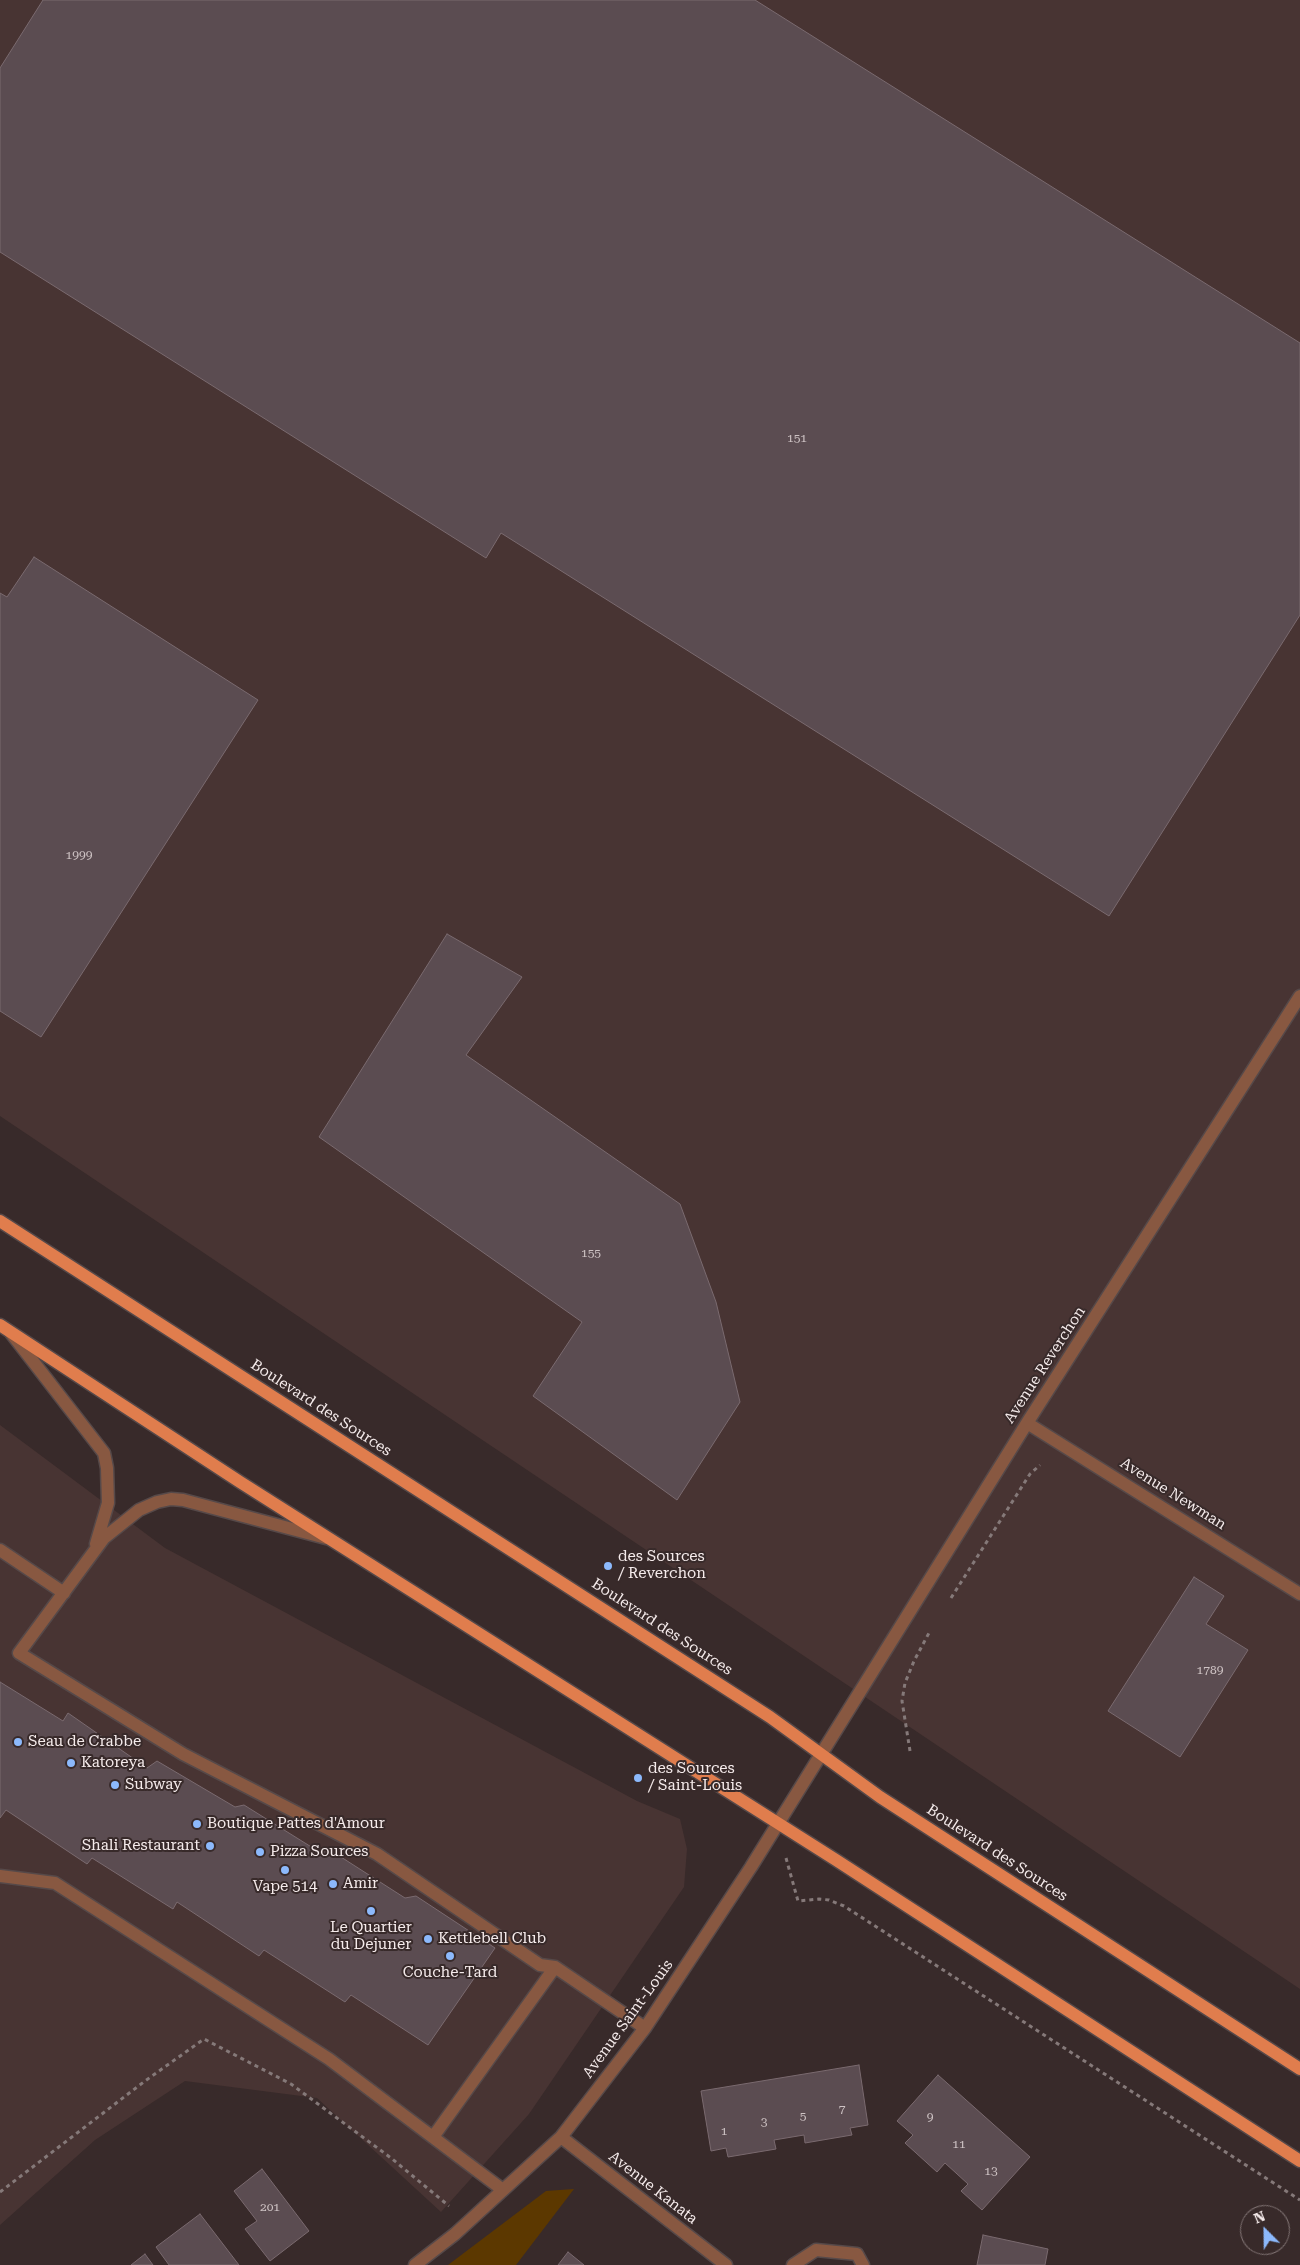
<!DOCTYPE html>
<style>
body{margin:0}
#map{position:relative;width:1300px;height:2265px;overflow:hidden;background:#382a2a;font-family:"Roboto Serif",serif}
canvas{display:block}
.north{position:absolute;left:1240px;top:2205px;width:50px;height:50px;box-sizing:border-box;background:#382a2a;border:1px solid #847777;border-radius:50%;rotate:337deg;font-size:14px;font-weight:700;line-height:20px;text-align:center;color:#f5ebeb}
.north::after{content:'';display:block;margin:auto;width:18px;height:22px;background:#8cb9fc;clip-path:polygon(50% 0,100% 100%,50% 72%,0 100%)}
</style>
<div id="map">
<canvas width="1300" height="2265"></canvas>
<div class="north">N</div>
</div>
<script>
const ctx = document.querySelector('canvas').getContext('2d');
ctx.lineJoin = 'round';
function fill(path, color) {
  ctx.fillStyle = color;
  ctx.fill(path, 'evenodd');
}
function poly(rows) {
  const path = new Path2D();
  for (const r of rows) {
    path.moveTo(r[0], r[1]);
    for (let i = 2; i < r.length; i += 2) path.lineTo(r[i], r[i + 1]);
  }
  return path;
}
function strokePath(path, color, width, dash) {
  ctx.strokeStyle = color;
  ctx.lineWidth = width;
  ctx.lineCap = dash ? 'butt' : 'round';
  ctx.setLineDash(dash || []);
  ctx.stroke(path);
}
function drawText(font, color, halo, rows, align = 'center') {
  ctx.font = font + ' "Roboto Serif",serif';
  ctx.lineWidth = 4;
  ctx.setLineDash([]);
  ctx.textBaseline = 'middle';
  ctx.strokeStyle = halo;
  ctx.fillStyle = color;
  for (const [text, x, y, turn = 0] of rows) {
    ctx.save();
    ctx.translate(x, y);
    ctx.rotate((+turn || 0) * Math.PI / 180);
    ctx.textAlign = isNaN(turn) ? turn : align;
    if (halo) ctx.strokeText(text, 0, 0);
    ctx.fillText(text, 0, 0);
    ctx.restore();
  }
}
fill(poly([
 [0,0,1300,0,1300,1989,0,1116],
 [0,1425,165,1548,637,1801,680,1819,687,1849,684,1887,529,2114,441,2212,317,2098,185,2081,95,2140,0,2225]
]), '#483433');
fill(poly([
 [574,2189,516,2265,448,2265,546,2191]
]), '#5c3800');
const building = poly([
 [43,0,755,0,1300,343,1300,615,1109,916,501,533,486,558,0,252,0,68,43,0],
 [34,557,258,700,41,1037,0,1011,0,593,7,597,34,557],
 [447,934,522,977,466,1055,680,1204,716,1302,740,1402,677,1500,533,1396,582,1322,319,1137,447,934],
 [1194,1577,1224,1596,1206,1624,1248,1650,1180,1757,1108,1711,1194,1577],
 [0,1682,63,1721,68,1713,147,1768,157,1761,235,1807,244,1805,321,1853,330,1850,405,1898,416,1896,495,1948,428,2045,351,1995,345,2002,264,1950,259,1956,177,1902,173,1909,92,1858,87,1864,6,1810,0,1818,0,1682],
 [859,2065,868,2125,850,2128,852,2135,805,2143,804,2135,774,2140,776,2149,728,2157,726,2148,711,2151,701,2091,859,2065],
 [938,2075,1030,2157,982,2210,961,2191,968,2184,945,2163,937,2172,905,2143,913,2135,897,2121,938,2075],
 [262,2169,309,2231,270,2261,245,2229,257,2221,234,2191,262,2169],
 [200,2214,239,2265,169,2265,156,2247,200,2214],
 [983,2235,1048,2249,1045,2265,977,2265,983,2235],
 [568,2252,584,2265,558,2265,568,2252],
 [145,2254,153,2265,131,2265,145,2254]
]);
fill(building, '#5b4c51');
strokePath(building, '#7a6a6f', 1);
const minor = poly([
 [11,1333,104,1453,107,1468,108,1503,96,1544],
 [1027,1423,1300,1594],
 [326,1538,183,1500,171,1499,157,1502,139,1510,104,1538,19,1653,183,1754,377,1854,540,1965,555,1967,645,2028],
 [0,1550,64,1593],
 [0,1876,55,1883,329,2059,503,2190],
 [433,2137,555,1967],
 [561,2137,726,2265],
 [415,2265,455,2234,561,2137,645,2028,751,1867,1027,1423,1300,996],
 [793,2265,816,2250,857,2254,863,2265]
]);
const major = poly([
 [0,1221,770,1717,880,1797,1300,2069],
 [0,1325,240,1482,836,1860,1300,2161]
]);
strokePath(minor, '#564949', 15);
strokePath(major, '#564949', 15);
strokePath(poly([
 [951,1598,1030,1474,1040,1465],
 [910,1751,902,1701,905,1683,914,1661,930,1631],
 [786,1858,798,1901,819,1899,829,1900,844,1906,1300,2200],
 [0,2192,145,2081,204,2039,291,2084,391,2158,449,2206]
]), '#857979', 3, [4, 4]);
strokePath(minor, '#885841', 12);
strokePath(major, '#e07d4d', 12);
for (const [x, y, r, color] of [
 [608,1566,5,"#8cb9fc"],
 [18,1742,5,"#8cb9fc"],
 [71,1763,5,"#8cb9fc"],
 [638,1778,5,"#8cb9fc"],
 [115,1785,5,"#8cb9fc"],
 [197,1824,5,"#8cb9fc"],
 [210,1846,5,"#8cb9fc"],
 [260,1852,5,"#8cb9fc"],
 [285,1870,5,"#8cb9fc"],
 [333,1884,5,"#8cb9fc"],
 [371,1911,5,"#8cb9fc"],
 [428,1939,5,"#8cb9fc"],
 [450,1956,5,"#8cb9fc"]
]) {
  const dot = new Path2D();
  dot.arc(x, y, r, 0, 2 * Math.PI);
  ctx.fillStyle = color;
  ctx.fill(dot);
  strokePath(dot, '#382a2a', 2);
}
drawText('12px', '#cec3c4', null, [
 ["151",797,438],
 ["1999",79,855],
 ["155",591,1253],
 ["1789",1210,1670],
 ["7",842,2109],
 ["5",803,2116],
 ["9",930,2117],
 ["3",764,2122],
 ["1",724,2131],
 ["11",959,2144],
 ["13",991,2171],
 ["201",270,2207]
]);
drawText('15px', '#f5ebeb', '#382a2a', [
 ["Avenue Reverchon",1045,1365,-57],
 ["Boulevard des Sources",321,1408,33],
 ["Avenue Newman",1173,1494,32],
 ["Boulevard des Sources",662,1627,33],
 ["Boulevard des Sources",997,1853,33],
 ["Avenue Saint-Louis",628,2019,-54],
 ["Avenue Kanata",653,2188,38]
]);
drawText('15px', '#f5ebeb', '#382a2a', [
 ["des Sources",618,1557],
 ["/ Reverchon",618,1574],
 ["Seau de Crabbe",28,1742],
 ["Katoreya",81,1763],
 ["des Sources",648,1769],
 ["/ Saint-Louis",648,1786],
 ["Subway",125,1785],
 ["Boutique Pattes d'Amour",207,1824],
 ["Shali Restaurant",200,1846,"right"],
 ["Pizza Sources",270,1852],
 ["Amir",343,1884],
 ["Vape 514",285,1887,"center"],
 ["Le Quartier",371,1928,"center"],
 ["du Dejuner",371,1945,"center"],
 ["Kettlebell Club",438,1939],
 ["Couche-Tard",450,1973,"center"]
], 'left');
</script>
